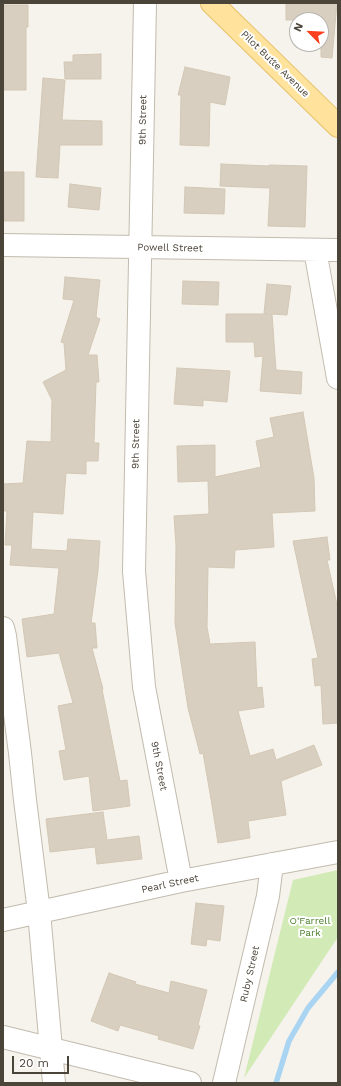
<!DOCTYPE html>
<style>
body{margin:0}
#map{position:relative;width:341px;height:1086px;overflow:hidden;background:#f6f3ec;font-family:"Work Sans",sans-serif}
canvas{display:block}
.frame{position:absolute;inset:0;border:4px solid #4b4439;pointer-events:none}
.north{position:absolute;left:289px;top:12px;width:40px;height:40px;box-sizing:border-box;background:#fff;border:1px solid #b7b4b0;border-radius:50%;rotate:294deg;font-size:11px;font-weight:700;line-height:16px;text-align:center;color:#4b4439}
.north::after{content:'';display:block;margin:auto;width:14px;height:18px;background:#fc3f1d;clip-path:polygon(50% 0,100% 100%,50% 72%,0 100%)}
.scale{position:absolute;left:12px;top:1056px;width:57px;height:18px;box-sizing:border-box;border:2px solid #4b4439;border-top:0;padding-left:5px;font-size:12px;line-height:14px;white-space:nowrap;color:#4b4439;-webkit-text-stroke:3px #fff;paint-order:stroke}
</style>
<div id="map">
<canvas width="341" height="1086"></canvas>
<div class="frame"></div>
<div class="north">N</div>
<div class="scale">20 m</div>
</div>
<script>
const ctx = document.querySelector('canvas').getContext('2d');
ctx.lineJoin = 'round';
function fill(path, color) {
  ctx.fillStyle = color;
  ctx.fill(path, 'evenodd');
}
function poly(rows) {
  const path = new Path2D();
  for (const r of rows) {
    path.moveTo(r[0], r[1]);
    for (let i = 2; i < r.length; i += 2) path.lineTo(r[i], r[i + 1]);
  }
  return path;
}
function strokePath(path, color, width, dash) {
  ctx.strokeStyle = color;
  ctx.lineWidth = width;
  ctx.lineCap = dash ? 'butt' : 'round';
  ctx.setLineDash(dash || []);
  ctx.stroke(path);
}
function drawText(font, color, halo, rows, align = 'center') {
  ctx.font = font + ' "Work Sans",sans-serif';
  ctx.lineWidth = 4;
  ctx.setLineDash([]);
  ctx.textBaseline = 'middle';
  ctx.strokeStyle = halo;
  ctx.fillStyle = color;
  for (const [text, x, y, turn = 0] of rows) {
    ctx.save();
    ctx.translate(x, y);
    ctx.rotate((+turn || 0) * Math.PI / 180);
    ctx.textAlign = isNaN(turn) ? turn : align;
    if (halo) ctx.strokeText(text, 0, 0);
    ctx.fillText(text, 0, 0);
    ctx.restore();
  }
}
fill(poly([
 [338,870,338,937,244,1078,293,880]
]), '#d2eab5');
strokePath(poly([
 [276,1083,289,1041,308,1008,338,972]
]), '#a9d4f2', 5.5);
const building = poly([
 [286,3,337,3,332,58,321,57,321,20,286,20,286,3],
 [3,5,28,5,28,27,26,27,26,90,3,90,3,5],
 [101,54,101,79,65,79,64,62,73,62,73,55,101,54],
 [185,67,230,77,225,105,210,102,209,146,180,145,181,95,178,95,185,67],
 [43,78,65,80,62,120,102,121,102,145,60,145,58,178,36,177,43,78],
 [221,164,269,166,269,165,307,166,305,227,268,226,270,188,220,186,221,164],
 [3,172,24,172,24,221,4,221,3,172],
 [70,184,101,188,99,210,68,207,70,184],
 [185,187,225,189,224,214,184,213,185,187],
 [65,277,100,280,96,317,100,319,88,355,97,355,99,382,96,382,94,443,99,443,98,461,86,461,86,474,66,473,63,514,33,512,31,549,67,551,68,539,100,541,98,571,91,623,95,623,97,648,92,648,103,689,102,689,120,781,127,780,130,806,93,811,89,776,64,780,59,751,66,750,58,706,73,703,59,653,27,657,22,619,54,614,59,568,10,565,12,545,5,545,7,511,3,511,3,484,23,483,27,441,51,442,52,400,43,382,66,370,64,343,61,342,74,300,63,299,65,277],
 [183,281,219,282,218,305,182,304,183,281],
 [267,284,291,286,287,315,272,314,276,370,302,372,301,394,260,391,263,356,255,357,254,342,226,342,226,314,268,314,264,313,267,284],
 [177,368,230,371,227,402,203,400,203,406,174,404,177,368],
 [303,412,314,478,315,511,272,513,274,547,235,550,234,568,208,567,207,627,210,644,255,642,257,688,262,687,264,707,238,711,250,756,273,749,276,760,314,745,322,765,281,781,286,815,248,821,250,838,218,843,211,799,203,753,200,754,188,708,175,623,176,546,174,516,209,514,208,481,178,482,177,446,215,445,215,477,261,467,256,441,274,437,270,418,303,412],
 [327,537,330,560,327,560,338,609,338,723,323,724,321,685,315,686,312,659,318,658,293,541,327,537],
 [103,812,107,840,139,836,142,859,97,864,95,847,50,852,46,819,103,812],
 [196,903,224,906,220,941,207,939,206,946,191,944,196,903],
 [109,973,136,982,135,984,169,993,171,981,207,990,198,1025,200,1026,193,1049,158,1039,159,1036,120,1025,118,1031,91,1021,109,973]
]);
fill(building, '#d8cfc1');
strokePath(building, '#d3c7b4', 1);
const street = poly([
 [145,3,134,571,144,687,181,881],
 [3,245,338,250],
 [315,250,338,378],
 [3,628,5,636,20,753,25,800,39,912,54,1083],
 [3,920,181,881,338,852],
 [3,1037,190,1083],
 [224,1083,268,896,272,864]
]);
const primary = poly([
 [212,3,338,126]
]);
strokePath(street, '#c2bbae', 24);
strokePath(primary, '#e6c16a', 24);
strokePath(street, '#fff', 22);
strokePath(primary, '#ffe39c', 22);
drawText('10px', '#4b4439', '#fff', [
 ["Pilot Butte Avenue",275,64,44],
 ["9th Street",143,120,-89],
 ["Powell Street",170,248,1],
 ["9th Street",136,444,-89],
 ["9th Street",159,766,79],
 ["Pearl Street",170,884,-12],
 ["Ruby Street",250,974,-77]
]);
drawText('10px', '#4a7f2a', '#fff', [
 ["O'Farrell",310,921],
 ["Park",310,933]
]);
</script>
